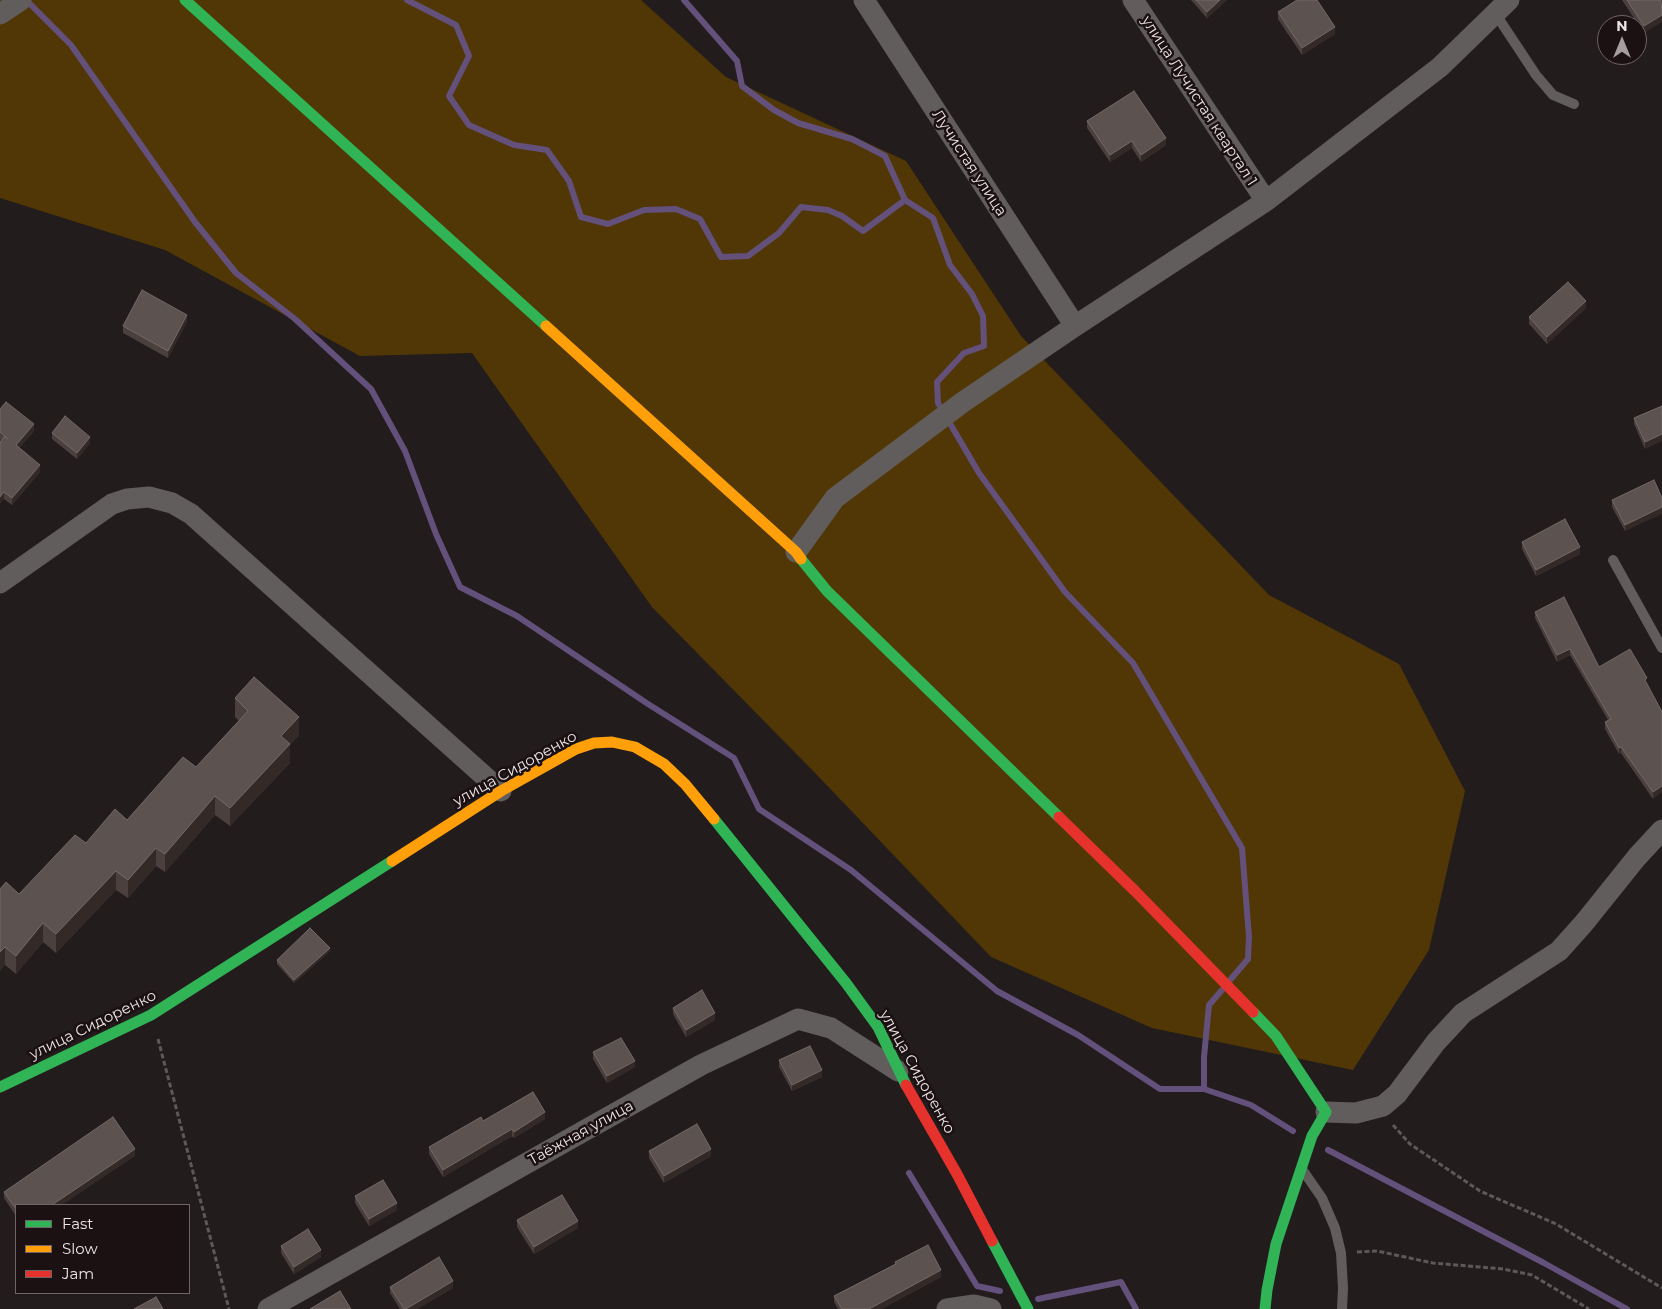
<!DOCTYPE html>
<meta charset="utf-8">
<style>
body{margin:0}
#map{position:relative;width:1662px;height:1309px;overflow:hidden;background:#221c1d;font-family:Montserrat,sans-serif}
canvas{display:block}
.legend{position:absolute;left:15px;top:1204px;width:175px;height:90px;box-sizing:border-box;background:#1b1012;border:1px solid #6f6566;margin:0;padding:6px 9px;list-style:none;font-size:15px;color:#ece4e5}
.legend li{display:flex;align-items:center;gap:10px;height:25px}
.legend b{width:25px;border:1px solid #6f6566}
.north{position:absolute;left:1597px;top:15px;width:50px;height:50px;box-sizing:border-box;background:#1b1012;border:1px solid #6f6566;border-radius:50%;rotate:0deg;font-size:14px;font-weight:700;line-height:20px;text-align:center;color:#ece4e5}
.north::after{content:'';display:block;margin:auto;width:18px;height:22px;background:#a59e9f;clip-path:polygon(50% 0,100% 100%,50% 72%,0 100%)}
</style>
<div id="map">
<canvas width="1662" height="1309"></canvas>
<ul class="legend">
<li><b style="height:6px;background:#30b455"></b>Fast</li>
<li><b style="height:6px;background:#ff9f0a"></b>Slow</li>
<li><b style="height:6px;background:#e5322d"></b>Jam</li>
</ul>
<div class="north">N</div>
</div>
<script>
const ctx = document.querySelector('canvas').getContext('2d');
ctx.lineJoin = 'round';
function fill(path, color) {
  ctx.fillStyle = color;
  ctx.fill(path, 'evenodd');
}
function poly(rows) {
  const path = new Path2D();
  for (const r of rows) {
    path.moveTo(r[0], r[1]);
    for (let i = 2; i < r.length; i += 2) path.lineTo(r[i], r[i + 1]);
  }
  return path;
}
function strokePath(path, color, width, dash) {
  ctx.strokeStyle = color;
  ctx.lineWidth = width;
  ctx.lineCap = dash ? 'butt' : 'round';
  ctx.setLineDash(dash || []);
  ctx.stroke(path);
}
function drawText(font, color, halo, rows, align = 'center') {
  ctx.font = font + ' Montserrat,sans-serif';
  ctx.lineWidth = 5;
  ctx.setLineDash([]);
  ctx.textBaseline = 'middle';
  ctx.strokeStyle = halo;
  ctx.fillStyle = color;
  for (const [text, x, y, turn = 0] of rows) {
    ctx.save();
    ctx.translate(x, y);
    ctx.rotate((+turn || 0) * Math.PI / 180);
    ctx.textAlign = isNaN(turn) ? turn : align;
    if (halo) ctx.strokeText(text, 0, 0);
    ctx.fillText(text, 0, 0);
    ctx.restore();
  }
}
fill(poly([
 [0,0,641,0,726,77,906,161,1021,336,1269,595,1399,664,1465,791,1429,950,1353,1070,1152,1028,991,957,817,775,652,607,472,353,360,356,165,250,0,198]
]), '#513705');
strokePath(poly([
 [26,0,71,45,195,222,236,273,295,319,371,389,405,451,436,534,460,587,517,616,648,704,734,758,759,809,851,870,997,991,1078,1035,1160,1089,1204,1089,1251,1105,1293,1131],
 [407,0,456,25,469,56,449,96,469,125,514,145,547,150,569,181,581,217,608,224,644,210,676,209,700,219,721,257,748,256,779,233,801,207,828,210,842,216,863,231,905,200],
 [684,0,737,61,742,86,774,110,798,123,852,139,885,156,905,200,933,218,950,265,972,294,983,316,984,346,964,353,937,382,938,403,979,473,1065,592,1133,663,1242,848,1249,937,1248,959,1230,980],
 [1204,1089,1204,1057,1209,1005,1222,990],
 [1328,1150,1544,1263,1627,1309],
 [909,1173,977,1286,1000,1291],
 [1038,1299,1121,1282,1136,1309]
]), '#63507b', 6);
strokePath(poly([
 [158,1039,229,1309],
 [1393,1125,1410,1144,1480,1191,1556,1224,1662,1288],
 [1357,1252,1377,1251,1433,1263,1503,1269,1532,1275,1589,1309]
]), '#5e5859', 3, [5, 2.5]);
strokePath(poly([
 [1495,13,1536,75,1553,95,1574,104],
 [1613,560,1662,648],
 [1304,1172,1322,1198,1335,1228,1341,1253,1343,1288,1342,1309]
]), '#615d5d', 10);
strokePath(poly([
 [864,0,1075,326],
 [1133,0,1266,201],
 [0,14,21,0],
 [796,552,835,498,963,402,1075,326,1266,201,1440,67,1509,0],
 [0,583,112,504,127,499,149,497,172,503,191,514,501,791],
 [1326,1112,1356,1113,1383,1106,1397,1094,1436,1042,1463,1013,1559,951,1584,923,1637,857,1662,830],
 [268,1309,701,1065,798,1019,831,1028,898,1071],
 [947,1309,974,1305,991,1309]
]), '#615d5d', 21);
strokePath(poly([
 [185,0,546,326],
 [801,559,827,591,1059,817],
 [714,819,846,983,878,1027,906,1085],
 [1253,1012,1276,1036,1326,1112,1312,1136,1276,1244,1267,1290,1265,1309],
 [0,1087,151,1015,392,861],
 [992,1241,1028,1309]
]), '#30b455', 11);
strokePath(poly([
 [546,326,796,552,801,559],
 [392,861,501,791,576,749,594,743,612,742,635,747,664,764,685,784,714,819]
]), '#ff9f0a', 11);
strokePath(poly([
 [1059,817,1135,891,1253,1012],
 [906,1085,957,1174,992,1241]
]), '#e5322d', 11);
fill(poly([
 [1191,0,1227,0,1207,18],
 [1622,0,1661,0,1644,33],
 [1278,12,1335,34,1302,55,1278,19],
 [1087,121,1166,145,1141,162,1132,148,1110,162,1087,128],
 [1586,308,1547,344,1529,324,1529,317],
 [187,322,168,358,123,333,123,326],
 [1662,406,1645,449,1634,424,1634,418],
 [0,409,34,431,19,448,40,472,12,505,4,499,1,440,0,439],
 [52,433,90,443,77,459,52,439],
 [1662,498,1625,531,1612,507,1612,500],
 [1522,542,1580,554,1536,576,1522,549],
 [1535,612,1599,667,1647,685,1662,712,1653,799,1621,753,1619,754,1605,729,1605,722,1608,720,1570,655,1557,662,1535,618],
 [235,698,299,735,290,745,290,763,230,826,215,815,165,872,156,866,128,898,116,890,56,953,43,942,16,974,5,965,0,889,19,894,86,843,127,820,196,767,239,721,235,717],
 [330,951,294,983,277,964,277,960],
 [673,1008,715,1020,686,1037,673,1014],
 [593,1052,635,1067,607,1083,593,1059],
 [779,1060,822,1077,792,1091,779,1067],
 [545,1119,514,1138,512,1136,443,1177,429,1154,429,1147,483,1121],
 [649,1151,711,1156,664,1183,649,1158],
 [135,1156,16,1205,16,1216,4,1198,4,1192],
 [355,1196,397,1210,369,1226,355,1203],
 [517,1220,578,1228,534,1254,517,1227],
 [281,1246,321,1257,294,1274,281,1253],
 [895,1262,941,1277,881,1309,838,1309,834,1302,834,1296,895,1264],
 [390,1287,453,1288,417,1309,400,1309,390,1293]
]), '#4b403d');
fill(poly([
 [1220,0,1227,0,1207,18,1207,12],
 [1662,15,1662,22,1644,33,1644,26],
 [1335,27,1335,34,1302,55,1302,48],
 [1166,138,1166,145,1141,162,1141,155],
 [1132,141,1132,148,1110,162,1110,155],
 [1586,301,1586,308,1547,344,1547,337],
 [187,315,187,322,168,358,168,351],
 [34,424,34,431,16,452,16,445],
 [1662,434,1662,441,1645,449,1645,442],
 [90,437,90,443,77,459,77,453],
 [40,465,40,472,12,505,12,498],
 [4,492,4,499,0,504,0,497],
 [1662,507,1662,514,1625,531,1625,525],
 [1580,547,1580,554,1536,576,1536,570],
 [1570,649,1570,655,1557,662,1557,655],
 [299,717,299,735,290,745,290,763,230,826,230,808,281,736],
 [1621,747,1621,753,1619,754,1619,748],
 [1662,786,1662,792,1653,799,1653,792],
 [215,796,215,815,165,872,165,854],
 [156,848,156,866,128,898,128,880],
 [116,871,116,890,56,953,56,934],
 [43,923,43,942,16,974,16,956],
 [5,947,5,965,0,971,0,952],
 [330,948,330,951,294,983,294,980],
 [715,1013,715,1020,686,1037,686,1030],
 [635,1061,635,1067,607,1083,607,1076],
 [822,1070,822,1077,792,1091,792,1085],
 [545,1112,545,1119,514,1138,514,1132],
 [512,1129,512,1136,443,1177,443,1170],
 [135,1149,135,1156,62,1205,52,1205],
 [711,1149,711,1156,664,1183,664,1176],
 [397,1203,397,1210,369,1226,369,1219],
 [578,1221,578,1228,534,1254,534,1247],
 [321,1250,321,1257,294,1274,294,1267],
 [941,1270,941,1277,881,1309,869,1309],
 [453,1281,453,1288,417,1309,406,1309]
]), '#332a28');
const building = poly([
 [1196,0,1220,0,1207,12,1196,0],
 [1297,0,1317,0,1335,27,1302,48,1278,12,1297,0],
 [1627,0,1661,0,1662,15,1644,26,1627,0],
 [1134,91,1166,138,1141,155,1132,141,1110,155,1087,121,1134,91],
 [1568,282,1586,301,1547,337,1529,317,1568,282],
 [142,290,187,315,168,351,123,326,142,290],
 [6,402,34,424,16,445,40,465,12,498,4,492,0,497,0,442,5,436,8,439,0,432,0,409,6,402],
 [1662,406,1662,434,1645,442,1634,418,1662,406],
 [65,416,90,437,77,453,52,433,65,416],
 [1654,480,1662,498,1662,507,1625,525,1612,500,1654,480],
 [1565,519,1580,547,1536,570,1522,542,1565,519],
 [1564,597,1599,667,1630,649,1647,678,1645,680,1662,712,1662,786,1653,792,1621,747,1619,748,1605,722,1611,719,1570,649,1557,655,1535,612,1564,597],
 [254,677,299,717,281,736,290,744,230,808,215,796,165,854,156,848,128,880,116,871,56,934,43,923,16,956,5,947,0,952,0,889,6,882,19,894,75,835,86,843,115,809,127,820,183,757,196,767,248,711,235,698,254,677],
 [310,928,330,948,294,980,277,960,310,928],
 [702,990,715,1013,686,1030,673,1008,702,990],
 [621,1038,635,1061,607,1076,593,1052,621,1038],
 [810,1046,822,1070,792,1085,779,1060,810,1046],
 [533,1092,545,1112,514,1132,512,1129,443,1170,429,1147,481,1117,483,1121,533,1092],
 [113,1117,135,1149,52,1205,16,1205,16,1209,4,1192,113,1117],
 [697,1124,711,1149,664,1176,649,1151,697,1124],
 [383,1180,397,1203,369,1219,355,1196,383,1180],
 [562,1195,578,1221,534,1247,517,1220,562,1195],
 [308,1229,321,1250,294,1267,281,1246,308,1229],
 [928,1245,941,1270,869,1309,842,1309,834,1296,896,1264,895,1262,928,1245],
 [439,1257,453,1281,406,1309,404,1309,390,1287,439,1257],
 [340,1291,351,1309,310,1309,340,1291],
 [156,1297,163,1309,134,1309,156,1297]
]);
fill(building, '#5c524f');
strokePath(building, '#736966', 1);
drawText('15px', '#ece4e5', '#1b1012', [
 ["улица Лучистая квартал 1",1199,101,57],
 ["Лучистая улица",969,163,57],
 ["улица Сидоренко",515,769,-29],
 ["улица Сидоренко",93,1025,-26],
 ["улица Сидоренко",917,1072,61],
 ["Таёжная улица",581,1133,-29]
]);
</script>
